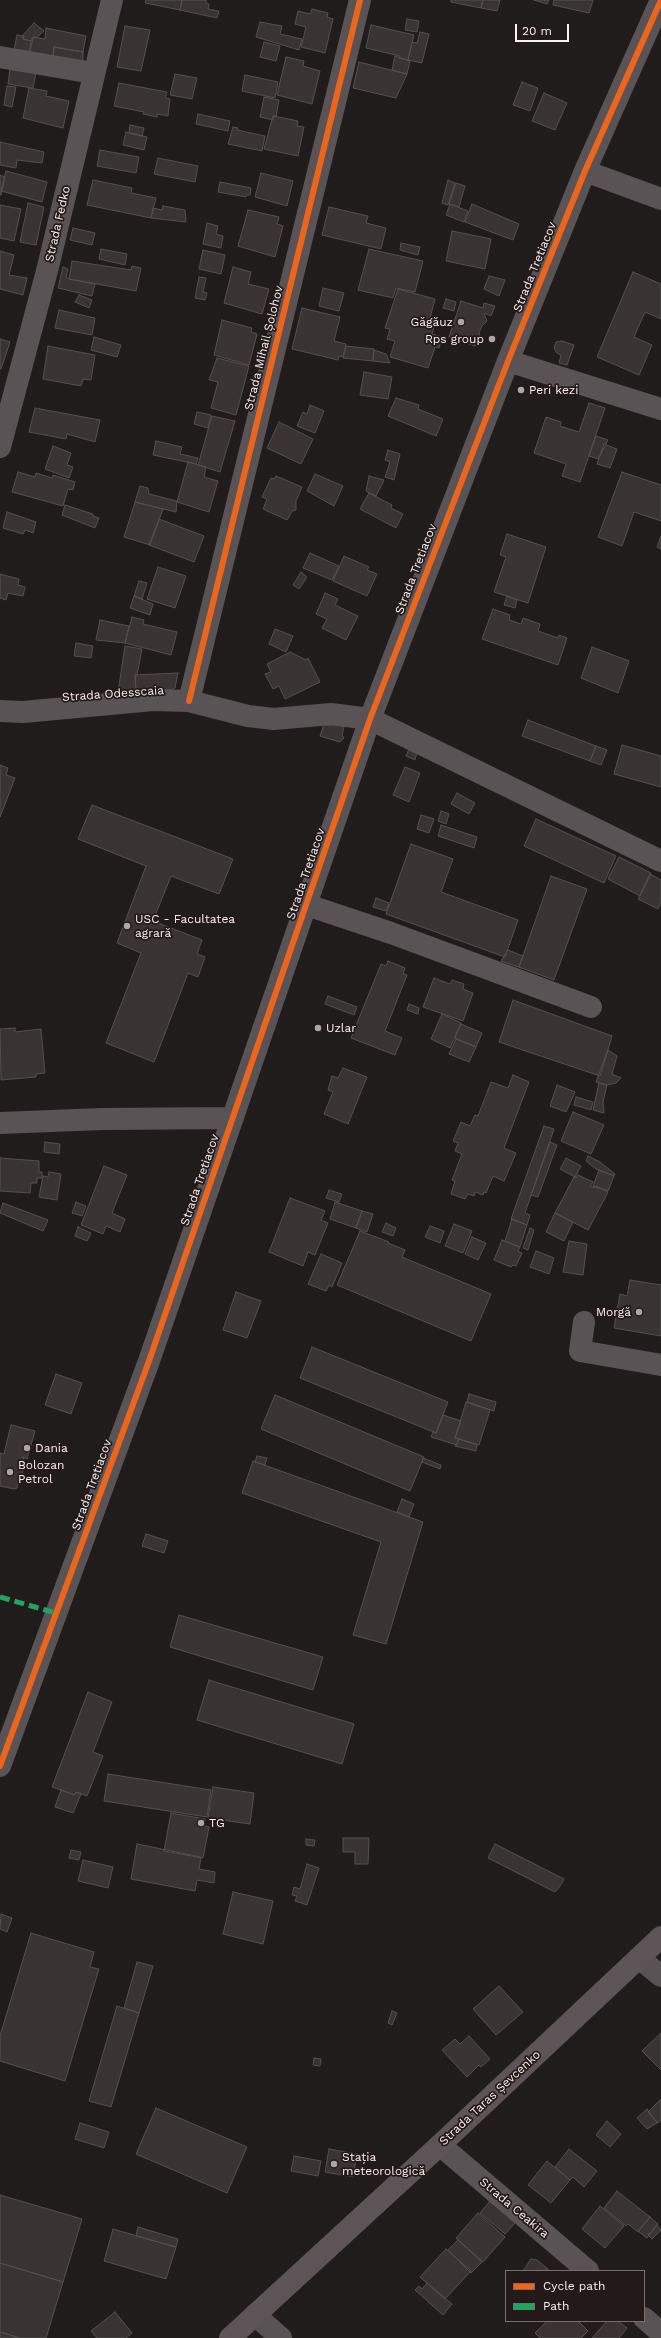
<!DOCTYPE html>
<meta charset="utf-8">
<style>
body{margin:0}
#map{position:relative;width:661px;height:2338px;overflow:hidden;background:#211c1c;font-family:"Work Sans",sans-serif}
canvas{display:block}
.legend{position:absolute;left:505px;top:2270px;width:140px;height:52px;box-sizing:border-box;background:#241919;border:1px solid #796f6f;margin:0;padding:5px 7px;list-style:none;font-size:12px;color:#f9f0f0}
.legend li{display:flex;align-items:center;gap:8px;height:20px}
.legend b{width:20px;border:1px solid #796f6f}
.scale{position:absolute;left:515px;top:24px;width:54px;height:18px;box-sizing:border-box;border:2px solid #f9f0f0;border-top:0;padding-left:5px;font-size:12px;line-height:14px;white-space:nowrap;color:#f9f0f0;-webkit-text-stroke:3px #241919;paint-order:stroke}
</style>
<div id="map">
<canvas width="661" height="2338"></canvas>
<ul class="legend">
<li><b style="height:5px;background:#eb651d"></b>Cycle path</li>
<li><b style="height:5px;background:#20a55d"></b>Path</li>
</ul>
<div class="scale">20 m</div>
</div>
<script>
const ctx = document.querySelector('canvas').getContext('2d');
ctx.lineJoin = 'round';
function fill(path, color) {
  ctx.fillStyle = color;
  ctx.fill(path, 'evenodd');
}
function poly(rows) {
  const path = new Path2D();
  for (const r of rows) {
    path.moveTo(r[0], r[1]);
    for (let i = 2; i < r.length; i += 2) path.lineTo(r[i], r[i + 1]);
  }
  return path;
}
function strokePath(path, color, width, dash) {
  ctx.strokeStyle = color;
  ctx.lineWidth = width;
  ctx.lineCap = dash ? 'butt' : 'round';
  ctx.setLineDash(dash || []);
  ctx.stroke(path);
}
function drawText(font, color, halo, rows, align = 'center') {
  ctx.font = font + ' "Work Sans",sans-serif';
  ctx.lineWidth = 3.5;
  ctx.setLineDash([]);
  ctx.textBaseline = 'middle';
  ctx.strokeStyle = halo;
  ctx.fillStyle = color;
  for (const [text, x, y, turn = 0] of rows) {
    ctx.save();
    ctx.translate(x, y);
    ctx.rotate((+turn || 0) * Math.PI / 180);
    ctx.textAlign = isNaN(turn) ? turn : align;
    if (halo) ctx.strokeText(text, 0, 0);
    ctx.fillText(text, 0, 0);
    ctx.restore();
  }
}
const building = poly([
 [146,0,182,0,180,10,145,3,146,0],
 [182,0,206,0,206,3,209,4,208,9,219,11,217,18,180,10,182,0],
 [451,0,483,0,481,8,451,2,451,0],
 [483,0,500,0,497,11,481,8,483,0],
 [534,0,549,0,547,4,534,0],
 [554,0,593,0,589,13,553,5,554,0],
 [312,9,328,13,327,17,333,19,325,53,301,47,306,27,295,24,298,11,310,14,312,9],
 [407,19,419,21,417,32,405,30,407,19],
 [260,22,282,26,280,34,302,39,299,50,256,37,260,22],
 [34,23,44,31,36,38,33,37,31,41,23,39,22,36,34,23],
 [371,25,414,35,408,60,399,58,400,56,366,48,371,25],
 [125,26,150,30,141,71,117,67,125,26],
 [46,28,86,36,83,52,54,47,53,57,30,53,33,37,45,39,46,28],
 [420,32,429,34,422,63,408,60,412,42,417,43,420,32],
 [17,35,24,36,23,39,31,41,29,53,14,50,17,35],
 [264,42,280,46,276,61,260,57,264,42],
 [54,47,83,52,83,62,53,57,54,47],
 [395,56,410,61,407,74,392,70,395,56],
 [286,57,304,61,303,66,320,71,312,104,277,95,286,57],
 [359,62,407,74,396,98,353,88,359,62],
 [10,69,36,73,33,88,8,84,10,69],
 [175,74,197,78,192,99,170,95,175,74],
 [245,75,278,82,275,98,242,91,245,75],
 [522,82,538,88,530,111,513,105,522,82],
 [119,83,167,92,165,98,170,99,168,116,157,114,157,117,143,114,144,112,114,106,119,83],
 [7,86,16,87,12,107,4,105,7,86],
 [29,88,47,91,46,96,69,101,63,128,23,118,29,88],
 [544,93,567,103,555,130,532,121,544,93],
 [264,97,279,100,276,117,273,116,273,120,260,117,264,97],
 [198,114,230,121,228,131,196,124,198,114],
 [273,116,298,121,297,126,304,127,298,156,264,149,273,116],
 [130,125,144,128,142,136,129,133,130,125],
 [233,127,238,128,237,130,265,136,262,151,228,144,233,127],
 [126,132,147,137,144,150,123,145,126,132],
 [0,142,44,152,42,163,17,160,16,168,0,165,0,142],
 [100,150,139,157,136,173,97,166,100,150],
 [158,158,198,166,195,182,154,174,158,158],
 [6,171,47,182,42,202,1,191,6,171],
 [261,173,293,181,287,206,255,197,261,173],
 [0,175,5,177,1,195,0,195,0,175],
 [93,180,132,188,131,193,156,198,151,218,87,205,93,180],
 [448,180,455,183,448,205,442,203,448,180],
 [220,182,251,188,250,195,247,195,246,197,218,192,220,182],
 [456,183,465,186,459,207,449,204,456,183],
 [28,203,44,207,36,245,20,242,28,203],
 [450,204,468,211,464,222,446,215,450,204],
 [472,204,519,224,513,240,465,222,472,204],
 [0,205,21,209,14,241,0,238,0,205],
 [163,206,185,210,186,222,151,218,153,208,162,210,163,206],
 [329,207,368,216,366,223,386,228,381,249,322,235,329,207],
 [248,210,279,217,277,224,283,226,275,257,238,246,248,210],
 [207,223,218,226,216,234,223,236,221,248,203,244,207,223],
 [73,228,95,233,92,245,70,240,73,228],
 [452,231,491,239,485,269,446,261,452,231],
 [401,243,420,247,418,255,400,250,401,243],
 [101,249,127,254,125,265,99,259,101,249],
 [369,249,423,261,415,292,396,288,393,298,358,290,369,249],
 [203,250,225,255,221,274,199,269,203,250],
 [0,251,14,255,9,275,27,278,23,295,0,289,0,251],
 [72,261,131,270,132,266,141,268,136,291,69,279,72,261],
 [63,267,68,269,66,277,69,279,95,284,92,296,58,288,63,267],
 [233,267,251,272,248,284,269,289,262,314,224,303,233,267],
 [633,272,661,284,661,319,645,312,634,337,652,345,639,375,597,357,633,272],
 [489,276,505,280,499,296,484,289,489,276],
 [199,277,206,278,203,292,207,293,205,300,195,298,199,277],
 [323,288,344,293,339,311,319,306,323,288],
 [398,289,435,299,429,322,435,324,432,334,442,337,439,348,435,347,428,368,390,357,395,341,387,339,390,329,385,328,398,289],
 [79,295,92,300,89,308,75,302,79,295],
 [446,299,456,302,454,311,443,308,446,299],
 [461,301,483,308,484,303,495,306,491,316,484,313,487,321,482,326,479,333,481,339,475,346,449,337,461,301],
 [302,308,340,317,334,341,346,344,343,357,339,356,338,360,292,349,302,308],
 [59,310,95,318,92,335,55,328,59,310],
 [222,320,252,328,251,332,257,334,249,365,214,355,222,320],
 [94,337,121,345,117,357,91,350,94,337],
 [0,339,10,342,1,369,0,369,0,339],
 [562,341,574,345,567,365,559,363,561,355,557,353,554,348,556,342,562,341],
 [48,346,95,355,91,380,83,379,81,386,43,379,48,346],
 [346,346,374,349,373,361,343,358,346,346],
 [374,350,386,354,390,363,373,361,374,350],
 [217,358,249,366,236,415,211,408,218,382,209,380,217,358],
 [364,372,392,377,388,399,360,395,364,372],
 [396,398,419,405,418,409,443,419,436,436,388,416,396,398],
 [589,403,605,408,580,482,562,476,566,464,534,453,546,417,561,422,560,426,579,432,589,403],
 [310,405,324,411,315,433,297,426,303,412,307,414,310,405],
 [35,408,100,420,95,442,67,434,66,439,29,432,35,408],
 [197,412,211,415,208,428,194,424,197,412],
 [212,416,235,421,220,472,198,465,212,416],
 [279,422,313,439,301,464,267,448,279,422],
 [596,436,608,440,598,459,589,456,596,436],
 [156,441,182,447,180,454,198,458,196,464,153,455,156,441],
 [604,444,617,449,610,468,597,464,604,444],
 [53,446,71,453,67,465,73,467,69,478,45,469,53,446],
 [388,450,400,454,394,480,385,477,390,462,385,460,388,450],
 [188,462,206,467,204,477,218,481,209,512,177,502,188,462],
 [18,472,35,477,36,473,52,478,53,475,75,482,73,490,68,489,63,506,12,492,18,472],
 [622,472,661,485,661,521,634,512,622,546,598,537,622,472],
 [315,474,343,486,334,506,307,491,315,474],
 [276,476,302,487,296,501,296,510,292,511,287,520,263,509,267,499,262,497,271,478,274,479,276,476],
 [369,476,384,480,376,496,366,491,369,476],
 [140,486,148,488,149,494,177,501,176,512,135,502,140,486],
 [369,493,392,505,391,508,403,514,396,528,360,509,369,493],
 [135,502,163,509,150,545,124,537,135,502],
 [65,505,93,514,93,516,99,518,95,528,62,515,65,505],
 [7,512,36,522,33,533,25,530,23,534,3,528,7,512],
 [159,519,204,536,194,562,149,545,159,519],
 [507,534,546,547,528,603,494,592,506,557,500,555,507,534],
 [661,536,661,549,657,547,661,536],
 [310,553,339,566,332,580,303,568,310,553],
 [344,556,369,567,367,570,377,574,367,596,333,581,344,556],
 [158,567,186,576,175,608,147,599,158,567],
 [301,572,307,577,299,589,293,585,301,572],
 [0,574,19,579,18,585,25,587,23,596,8,593,6,600,0,598,0,574],
 [139,581,147,583,142,599,134,596,139,581],
 [325,593,338,599,335,605,358,616,346,640,322,628,327,619,316,614,325,593],
 [134,596,153,604,150,615,130,608,134,596],
 [507,596,517,600,515,608,504,605,507,596],
 [493,609,510,615,509,620,521,624,523,618,540,624,538,631,558,638,559,635,567,638,558,665,482,639,493,609],
 [132,617,144,620,143,624,177,632,171,655,125,643,132,617],
 [100,620,129,626,125,643,96,640,100,620],
 [275,629,293,636,286,652,269,644,275,629],
 [76,643,93,646,91,658,74,656,76,643],
 [125,646,142,649,137,675,135,675,136,691,118,692,125,646],
 [592,647,629,661,618,693,581,678,592,647],
 [290,652,306,660,308,658,320,682,285,699,279,686,273,689,265,674,271,672,267,664,290,652],
 [178,673,175,688,171,690,136,692,135,675,178,673],
 [528,720,596,746,590,761,522,736,528,720],
 [332,723,344,727,342,735,344,738,340,742,320,736,324,724,331,726,332,723],
 [622,745,661,756,661,787,614,774,622,745],
 [596,746,607,750,601,765,590,761,596,746],
 [409,749,417,752,415,760,406,756,409,749],
 [0,765,8,768,6,775,15,778,0,817,0,765],
 [405,767,420,773,409,802,393,795,405,767],
 [457,793,475,803,469,814,451,804,457,793],
 [92,805,233,859,219,894,171,876,153,921,202,940,197,954,205,957,198,977,188,973,154,1062,106,1043,141,953,117,943,146,866,78,839,92,805],
 [441,811,449,814,446,824,438,821,441,811],
 [421,815,434,819,429,833,417,829,421,815],
 [536,819,616,856,604,883,524,846,536,819],
 [441,825,477,837,474,848,438,836,441,825],
 [411,844,453,859,441,892,518,920,505,957,386,914,411,844],
 [619,857,651,873,640,896,608,879,619,857],
 [650,874,661,880,661,902,658,909,638,899,650,874],
 [551,876,587,889,554,980,519,967,551,876],
 [376,898,389,903,386,911,373,907,376,898],
 [508,950,523,956,519,967,521,968,501,961,508,950],
 [388,961,405,968,403,974,407,975,385,1031,402,1038,395,1055,351,1038,381,964,386,966,388,961],
 [434,978,450,984,452,980,464,984,463,989,473,993,463,1021,423,1007,434,978],
 [328,996,357,1007,354,1015,325,1004,328,996],
 [513,1000,612,1036,600,1076,499,1042,513,1000],
 [409,1004,419,1008,418,1014,407,1010,409,1004],
 [442,1014,461,1023,450,1048,431,1039,442,1014],
 [461,1024,482,1033,476,1047,455,1038,461,1024],
 [15,1028,15,1032,41,1029,45,1073,36,1074,36,1077,1,1080,0,1029,15,1028],
 [456,1039,476,1047,469,1062,449,1054,456,1039],
 [608,1050,617,1056,612,1074,621,1078,616,1083,607,1085,596,1082,608,1050],
 [343,1068,367,1077,348,1124,324,1114,333,1092,328,1090,332,1076,338,1078,343,1068],
 [513,1075,529,1082,504,1148,516,1153,504,1181,493,1176,486,1193,484,1192,483,1195,475,1192,474,1196,468,1194,465,1199,451,1194,455,1181,452,1180,462,1154,455,1151,458,1143,453,1141,461,1122,470,1126,475,1115,478,1116,491,1082,508,1088,513,1075],
 [599,1083,607,1085,603,1102,604,1113,593,1110,599,1083],
 [557,1085,575,1092,566,1112,550,1106,557,1085],
 [576,1097,593,1102,591,1110,574,1105,576,1097],
 [573,1112,604,1125,591,1154,561,1141,573,1112],
 [544,1126,554,1129,525,1213,530,1215,527,1225,511,1219,544,1126],
 [45,1142,60,1144,59,1154,44,1152,45,1142],
 [550,1142,557,1145,538,1197,531,1195,550,1142],
 [588,1156,600,1162,615,1174,614,1176,596,1169,586,1161,588,1156],
 [0,1158,39,1161,39,1172,42,1172,42,1178,37,1178,37,1183,31,1183,30,1193,0,1191,0,1158],
 [566,1158,581,1166,575,1177,560,1169,566,1158],
 [104,1166,127,1175,112,1213,125,1219,120,1232,106,1226,103,1234,81,1225,104,1166],
 [599,1170,614,1176,608,1191,593,1186,599,1170],
 [49,1172,61,1174,57,1200,39,1197,43,1176,48,1177,49,1172],
 [578,1175,593,1182,590,1186,595,1188,596,1186,608,1192,588,1230,555,1213,574,1177,576,1178,578,1175],
 [329,1190,342,1194,339,1202,326,1198,329,1190],
 [290,1198,325,1211,321,1220,328,1223,315,1255,308,1252,303,1266,269,1252,290,1198],
 [76,1202,86,1206,82,1216,72,1213,76,1202],
 [335,1202,362,1211,356,1228,330,1219,335,1202],
 [3,1203,48,1220,43,1231,0,1213,3,1203],
 [362,1211,373,1214,367,1232,356,1228,362,1211],
 [555,1213,573,1222,564,1241,546,1232,555,1213],
 [512,1219,527,1225,520,1247,505,1241,512,1219],
 [386,1223,396,1228,393,1236,382,1232,386,1223],
 [454,1224,472,1231,463,1253,445,1246,454,1224],
 [430,1226,444,1231,440,1243,425,1237,430,1226],
 [78,1227,91,1233,87,1241,75,1236,78,1227],
 [530,1228,534,1230,528,1250,523,1248,530,1228],
 [360,1231,389,1242,388,1243,405,1250,402,1257,491,1294,471,1341,337,1285,360,1231],
 [472,1237,486,1243,478,1260,465,1254,472,1237],
 [502,1240,520,1247,518,1251,522,1253,516,1266,513,1265,511,1267,494,1260,502,1240],
 [569,1241,587,1244,583,1275,563,1272,569,1241],
 [536,1251,554,1258,549,1274,530,1267,536,1251],
 [321,1254,342,1263,332,1287,329,1285,326,1291,308,1284,321,1254],
 [630,1280,661,1285,661,1336,614,1328,620,1294,627,1296,630,1280],
 [236,1292,261,1301,247,1338,223,1330,236,1292],
 [312,1347,448,1402,436,1433,300,1378,312,1347],
 [56,1374,82,1383,71,1414,45,1405,56,1374],
 [469,1394,496,1402,494,1411,467,1402,469,1394],
 [275,1395,424,1457,410,1491,261,1429,275,1395],
 [466,1402,490,1410,479,1445,455,1438,466,1402],
 [443,1415,461,1421,455,1438,459,1439,457,1445,431,1437,433,1432,436,1433,443,1415],
 [11,1425,35,1431,27,1459,22,1457,24,1459,21,1470,23,1470,21,1479,19,1479,17,1488,14,1489,0,1486,0,1453,4,1454,11,1425],
 [459,1439,477,1445,476,1451,455,1446,459,1439],
 [257,1456,267,1458,265,1465,255,1462,257,1456],
 [423,1458,441,1465,440,1469,422,1462,423,1458],
 [253,1461,423,1522,386,1644,353,1635,381,1542,242,1493,253,1461],
 [402,1499,414,1504,409,1517,397,1512,402,1499],
 [146,1534,168,1541,164,1553,142,1546,146,1534],
 [179,1615,323,1657,313,1690,170,1647,179,1615],
 [209,1680,354,1724,342,1764,197,1720,209,1680],
 [88,1692,112,1702,93,1752,103,1756,87,1796,76,1792,75,1795,52,1787,88,1692],
 [108,1774,211,1790,207,1817,104,1801,108,1774],
 [213,1787,254,1793,250,1824,208,1818,213,1787],
 [61,1790,75,1795,76,1792,81,1794,73,1813,55,1807,61,1790],
 [171,1813,205,1819,204,1826,209,1827,203,1858,164,1851,171,1813],
 [343,1838,369,1838,368,1864,355,1864,355,1852,343,1852,343,1838],
 [306,1839,315,1840,314,1846,306,1845,306,1839],
 [137,1844,201,1857,199,1869,215,1872,214,1883,197,1880,195,1891,131,1879,137,1844],
 [495,1844,564,1879,560,1886,555,1892,488,1858,495,1844],
 [71,1850,81,1852,79,1860,69,1858,71,1850],
 [83,1860,113,1867,108,1888,78,1881,83,1860],
 [307,1864,319,1868,307,1905,295,1901,297,1896,292,1895,294,1887,300,1889,307,1864],
 [233,1892,273,1901,263,1944,223,1934,233,1892],
 [1,1914,12,1918,7,1932,0,1929,1,1914],
 [31,1933,94,1952,90,1967,99,1969,65,2081,0,2061,0,2036,31,1933],
 [137,1962,153,1966,139,2013,124,2008,137,1962],
 [499,1986,523,2012,496,2035,473,2009,499,1986],
 [117,2006,139,2013,111,2107,89,2101,117,2006],
 [392,2011,397,2013,392,2025,388,2023,392,2011],
 [661,2033,661,2070,642,2051,661,2033],
 [469,2036,490,2059,481,2067,479,2065,467,2077,442,2050,455,2039,460,2044,469,2036],
 [314,2058,321,2059,320,2066,313,2065,314,2058],
 [661,2099,661,2120,658,2123,648,2112,661,2099],
 [156,2108,247,2147,227,2193,136,2154,156,2108],
 [647,2109,657,2123,647,2129,637,2118,647,2109],
 [607,2121,621,2134,610,2147,596,2135,607,2121],
 [80,2123,109,2132,104,2148,75,2139,80,2123],
 [329,2149,357,2154,353,2177,325,2172,329,2149],
 [569,2149,597,2171,584,2187,573,2177,570,2180,555,2167,569,2149],
 [294,2156,321,2161,318,2176,291,2171,294,2156],
 [547,2161,570,2180,551,2203,528,2185,547,2161],
 [617,2191,650,2217,638,2232,628,2224,626,2226,604,2208,617,2191],
 [0,2195,82,2219,63,2282,0,2263,0,2195],
 [490,2201,515,2223,505,2234,480,2213,490,2201],
 [600,2206,624,2226,605,2248,582,2229,600,2206],
 [478,2213,505,2237,483,2262,456,2238,478,2213],
 [650,2217,658,2224,647,2238,638,2231,650,2217],
 [657,2225,661,2230,652,2239,648,2235,657,2225],
 [138,2227,178,2239,176,2247,136,2236,138,2227],
 [113,2229,176,2247,166,2279,104,2261,113,2229],
 [458,2240,482,2262,471,2273,448,2250,458,2240],
 [446,2249,471,2271,445,2299,420,2277,446,2249],
 [531,2259,537,2260,549,2270,523,2271,531,2259],
 [0,2263,63,2282,46,2338,20,2338,0,2332,0,2263],
 [427,2283,452,2304,443,2315,415,2290,419,2286,422,2289,427,2283],
 [115,2312,132,2333,126,2338,97,2338,91,2331,115,2312],
 [547,2321,578,2321,588,2331,581,2338,540,2338,535,2333,547,2321],
 [607,2321,618,2321,627,2328,619,2338,592,2338,607,2321],
 [0,2332,20,2338,0,2338,0,2332]
]);
fill(building, '#393433');
strokePath(building, '#55504f', 1);
strokePath(poly([
 [0,57,93,73],
 [585,171,661,199],
 [508,361,661,409],
 [0,447,48,267,112,0],
 [189,701,360,0],
 [0,711,23,712,153,700,189,701,248,716,274,719,331,714,370,719,661,861],
 [307,905,391,933,591,1007],
 [0,1123,102,1119,233,1118],
 [584,1322,580,1351,661,1365],
 [0,1766,149,1361,370,719,508,361,585,171,661,0],
 [639,1958,661,1976],
 [440,2145,588,2271],
 [255,2315,281,2338],
 [644,2318,661,2333]
]), '#5a5356', 22);
strokePath(poly([
 [230,2338,440,2145,661,1937]
]), '#5c5457', 22);
strokePath(poly([
 [0,1597,56,1613]
]), '#20a55d', 5, [10, 5]);
strokePath(poly([
 [189,701,360,0],
 [0,1766,149,1361,370,719,508,361,585,171,661,0]
]), '#eb651d', 6);
for (const [x, y, r, color] of [
 [461,322,4,"#ada6a6"],
 [492,339,4,"#ada6a6"],
 [521,390,4,"#ada6a6"],
 [127,926,4,"#ada6a6"],
 [318,1028,4,"#ada6a6"],
 [639,1312,4,"#ada6a6"],
 [27,1448,4,"#ada6a6"],
 [10,1472,4,"#ada6a6"],
 [201,1823,4,"#ada6a6"],
 [334,2164,4,"#ada6a6"]
]) {
  const dot = new Path2D();
  dot.arc(x, y, r, 0, 2 * Math.PI);
  ctx.fillStyle = color;
  ctx.fill(dot);
  strokePath(dot, '#241919', 1.5);
}
drawText('12px', '#f9f0f0', '#241919', [
 ["Strada Fedko",58,224,-77],
 ["Strada Tretiacov",535,267,-68],
 ["Strada Mihail Șolohov",264,348,-76],
 ["Strada Tretiacov",416,569,-69],
 ["Strada Odesscaia",113,694,-4],
 ["Strada Tretiacov",306,874,-71],
 ["Strada Tretiacov",200,1180,-71],
 ["Strada Tretiacov",92,1485,-70],
 ["Strada Taras Șevcenko",490,2098,-43],
 ["Strada Ceakira",514,2208,40]
]);
drawText('12px', '#f9f0f0', '#241919', [
 ["Găgăuz",453,322,"right"],
 ["Rps group",484,339,"right"],
 ["Peri kezi",529,390],
 ["USC - Facultatea",135,919],
 ["agrară",135,933],
 ["Uzlar",326,1028],
 ["Morgă",631,1312,"right"],
 ["Dania",35,1448],
 ["Bolozan",18,1465],
 ["Petrol",18,1479],
 ["TG",209,1823],
 ["Stația",342,2157],
 ["meteorologică",342,2171]
], 'left');
</script>
